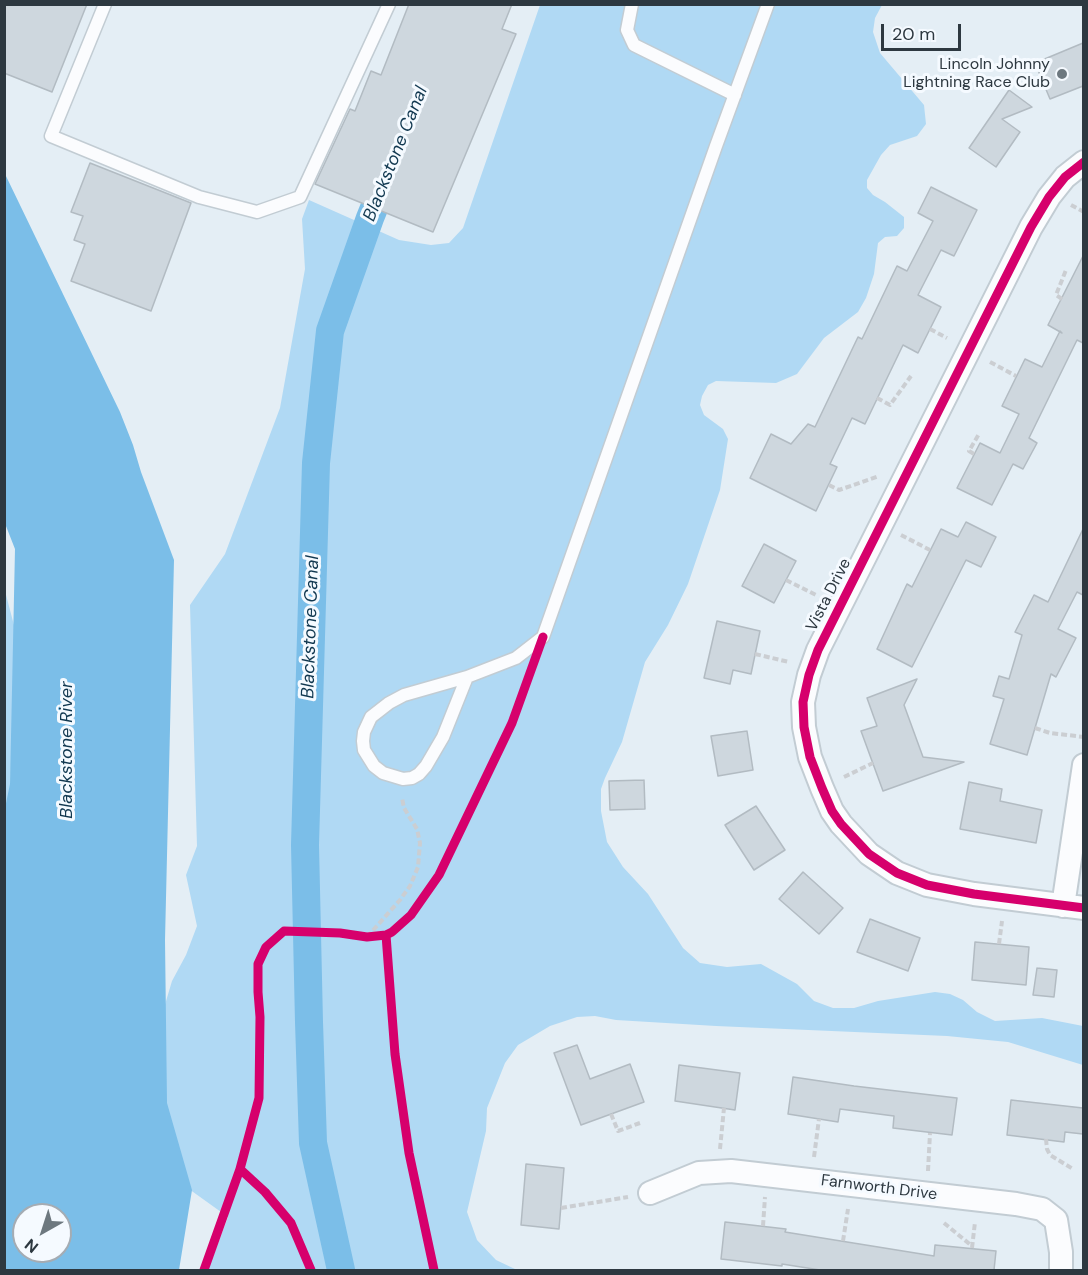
<!DOCTYPE html>
<style>
body{margin:0}
#map{position:relative;width:1088px;height:1275px;overflow:hidden;background:#e4eef5;font-family:"DM Sans",sans-serif}
canvas{display:block}
.frame{position:absolute;inset:0;border:6px solid #2d3840;pointer-events:none}
.north{position:absolute;left:12px;top:1203px;width:60px;height:60px;box-sizing:border-box;background:#f5faff;border:2px solid #a5acb3;border-radius:50%;rotate:219deg;font-size:16px;font-weight:700;line-height:24px;text-align:center;color:#2d3840}
.north::after{content:'';display:block;margin:auto;width:21px;height:27px;background:#6d787f;clip-path:polygon(50% 0,100% 100%,50% 72%,0 100%)}
.scale{position:absolute;left:881px;top:24px;width:80px;height:27px;box-sizing:border-box;border:3px solid #2d3840;border-top:0;padding-left:8px;font-size:18px;line-height:21px;white-space:nowrap;color:#2d3840;-webkit-text-stroke:4px #f5faff;paint-order:stroke}
</style>
<div id="map">
<canvas width="1088" height="1275"></canvas>
<div class="frame"></div>
<div class="north">N</div>
<div class="scale">20 m</div>
</div>
<script>
const ctx = document.querySelector('canvas').getContext('2d');
ctx.lineJoin = 'round';
function fill(path, color) {
  ctx.fillStyle = color;
  ctx.fill(path, 'evenodd');
}
function poly(rows) {
  const path = new Path2D();
  for (const r of rows) {
    path.moveTo(r[0], r[1]);
    for (let i = 2; i < r.length; i += 2) path.lineTo(r[i], r[i + 1]);
  }
  return path;
}
function strokePath(path, color, width, dash) {
  ctx.strokeStyle = color;
  ctx.lineWidth = width;
  ctx.lineCap = dash ? 'butt' : 'round';
  ctx.setLineDash(dash || []);
  ctx.stroke(path);
}
function drawText(font, color, halo, rows, align = 'center') {
  ctx.font = font + ' "DM Sans",sans-serif';
  ctx.lineWidth = 6;
  ctx.setLineDash([]);
  ctx.textBaseline = 'middle';
  ctx.strokeStyle = halo;
  ctx.fillStyle = color;
  for (const [text, x, y, turn = 0] of rows) {
    ctx.save();
    ctx.translate(x, y);
    ctx.rotate((+turn || 0) * Math.PI / 180);
    ctx.textAlign = isNaN(turn) ? turn : align;
    if (halo) ctx.strokeText(text, 0, 0);
    ctx.fillText(text, 0, 0);
    ctx.restore();
  }
}
fill(poly([
 [540,5,882,5,875,18,873,32,880,53,924,105,926,124,917,136,890,145,881,155,867,180,867,188,873,195,885,202,904,217,904,228,897,236,885,237,878,243,874,274,866,298,858,312,824,338,797,374,776,383,716,381,708,385,702,396,700,405,704,415,723,429,728,439,720,490,688,584,668,625,645,662,622,742,605,778,601,789,601,811,607,842,623,867,648,894,683,948,700,963,727,967,761,964,797,984,814,1001,833,1008,854,1008,878,1001,935,992,950,994,963,1000,977,1012,995,1021,1042,1018,1083,1026,1083,1065,1008,1042,947,1036,716,1026,616,1020,595,1016,577,1017,550,1026,518,1045,505,1063,487,1108,486,1131,467,1212,477,1240,496,1260,517,1270,208,1270,228,1217,175,1179,142,1082,172,981,186,955,197,926,186,875,197,846,190,605,225,554,280,408,305,269,302,219,309,200,399,240,431,245,449,243,463,228],
 [5,591,15,629,5,973]
]), '#b0d9f4');
fill(poly([
 [5,174,120,412,133,445,141,472,174,560,165,940,167,1103,192,1190,179,1270,5,1270,4,813,10,784,15,549,4,521],
 [24,1215,60,1215,60,1251,24,1251]
]), '#7bbee8');
strokePath(poly([
 [341,1270,313,1143,309,1022,305,845,316,463,330,331,370,218,389,171]
]), '#7bbee8', 28);
const building = poly([
 [4,4,87,4,52,92,4,73,4,4],
 [409,4,512,4,502,29,516,34,433,232,315,184,350,109,355,111,371,71,381,75,409,4],
 [1083,43,1083,86,1050,99,1035,63,1083,43],
 [1009,90,1032,107,1002,119,1020,132,996,167,969,148,1009,90],
 [90,163,191,203,151,311,71,281,85,244,74,240,83,216,71,212,90,163],
 [931,187,977,210,954,256,941,250,918,295,941,307,918,353,903,345,865,424,852,418,830,464,837,467,816,511,750,478,771,434,791,444,808,424,815,427,858,337,862,339,897,266,907,271,933,221,918,213,931,187],
 [1083,256,1083,343,1077,340,1029,438,1037,443,1023,469,1013,464,992,505,957,488,980,443,1000,453,1019,414,1002,406,1025,359,1042,367,1060,331,1062,333,1048,325,1083,256],
 [966,522,996,537,981,567,966,560,912,667,877,649,907,584,912,587,941,529,958,537,966,522],
 [1083,529,1083,595,1077,592,1058,629,1076,638,1056,677,1051,674,1027,755,990,744,1004,699,993,696,999,676,1009,679,1022,635,1015,632,1034,595,1048,602,1083,529],
 [764,544,796,561,774,603,742,586,764,544],
 [717,621,760,631,751,674,733,670,730,684,704,678,717,621],
 [917,679,904,705,923,757,964,762,883,791,861,731,877,726,867,698,917,679],
 [747,731,753,770,718,776,711,736,747,731],
 [644,780,645,809,610,810,609,781,644,780],
 [969,782,1002,789,1000,801,1042,810,1036,843,960,829,969,782],
 [756,806,785,850,754,870,725,825,756,806],
 [803,872,843,908,819,934,779,899,803,872],
 [870,919,920,938,908,971,857,952,870,919],
 [975,942,1029,947,1026,985,972,980,975,942],
 [1037,968,1057,970,1054,997,1033,995,1037,968],
 [577,1045,590,1079,630,1064,644,1102,581,1125,554,1053,577,1045],
 [679,1065,740,1073,735,1110,675,1101,679,1065],
 [793,1077,854,1086,957,1098,952,1135,893,1128,894,1116,840,1109,838,1122,788,1114,793,1077],
 [1011,1100,1083,1108,1083,1134,1065,1132,1064,1142,1007,1135,1011,1100],
 [526,1164,564,1168,559,1229,521,1225,526,1164],
 [725,1222,786,1229,785,1232,934,1256,935,1245,996,1251,994,1270,820,1270,782,1264,782,1266,721,1259,725,1222]
]);
fill(building, '#ced7de');
strokePath(building, '#b2bbc2', 1.5);
const service = poly([
 [105,4,51,136,199,197,257,212,300,197,389,4],
 [632,4,627,30,634,45,735,95],
 [467,677,516,658,543,637,716,146,768,4],
 [467,677,443,737,426,766,419,774,412,778,403,779,383,773,374,766,364,750,363,741,364,732,371,717,389,703,404,695,467,677]
]);
const minor = poly([
 [1084,162,1065,177,1049,197,1031,227,818,650,809,675,803,702,804,727,810,757,822,788,832,811,841,824,869,854,897,873,927,885,974,894,1084,908],
 [1063,906,1084,765],
 [650,1193,699,1173,731,1171,1016,1204,1042,1209,1056,1220,1061,1252,1061,1270]
]);
strokePath(service, '#c2ccd3', 15);
strokePath(minor, '#c2ccd3', 26);
strokePath(poly([
 [1083,86,1084,88],
 [1071,205,1084,212],
 [1062,299,1056,295,1066,270],
 [930,329,947,338],
 [990,362,1016,376],
 [877,398,890,405,911,376],
 [974,454,969,451,979,434],
 [829,485,839,490,879,476],
 [901,535,930,550],
 [786,580,818,596],
 [755,654,789,662],
 [1035,728,1050,733,1084,737],
 [844,777,873,763],
 [367,937,400,900,410,886,418,867,420,843,417,829,404,808,402,798],
 [999,944,1002,921],
 [611,1114,618,1131,640,1123],
 [1046,1139,1047,1149,1050,1155,1073,1169],
 [720,1149,724,1108],
 [814,1157,819,1119],
 [928,1171,930,1133],
 [561,1208,628,1197],
 [944,1223,972,1246],
 [763,1226,765,1197],
 [843,1241,848,1209],
 [972,1248,975,1222]
]), '#cbced2', 4, [6, 3]);
strokePath(service, '#fbfcfe', 12);
strokePath(minor, '#fbfcfe', 22);
strokePath(poly([
 [1084,162,1065,177,1049,197,1031,227,818,650,809,675,803,702,804,727,810,757,822,788,832,811,841,824,869,854,897,873,927,885,974,894,1084,908],
 [386,935,395,1054,409,1153,434,1270],
 [240,1169,259,1098,260,1017,258,992,258,964,266,947,284,931,340,933,367,937,386,935,392,932,411,915,439,875,512,723,543,637],
 [204,1270,240,1169,265,1192,291,1223,311,1270]
]), '#d6006c', 9);
for (const [x, y, r, color] of [
 [1062,74,6,"#6d787f"]
]) {
  const dot = new Path2D();
  dot.arc(x, y, r, 0, 2 * Math.PI);
  ctx.fillStyle = color;
  ctx.fill(dot);
  strokePath(dot, '#f5faff', 2);
}
drawText('16px', '#2d3840', '#f5faff', [
 ["Lincoln Johnny",1050,65],
 ["Lightning Race Club",1050,83]
], 'right');
drawText('16px', '#2d3840', '#f5faff', [
 ["Vista Drive",829,595,-63],
 ["Farnworth Drive",879,1188,7]
]);
drawText('italic 18px', '#113850', '#f5faff', [
 ["Blackstone Canal",396,154,-68],
 ["Blackstone Canal",311,627,-88],
 ["Blackstone River",67,750,-90]
]);
</script>
